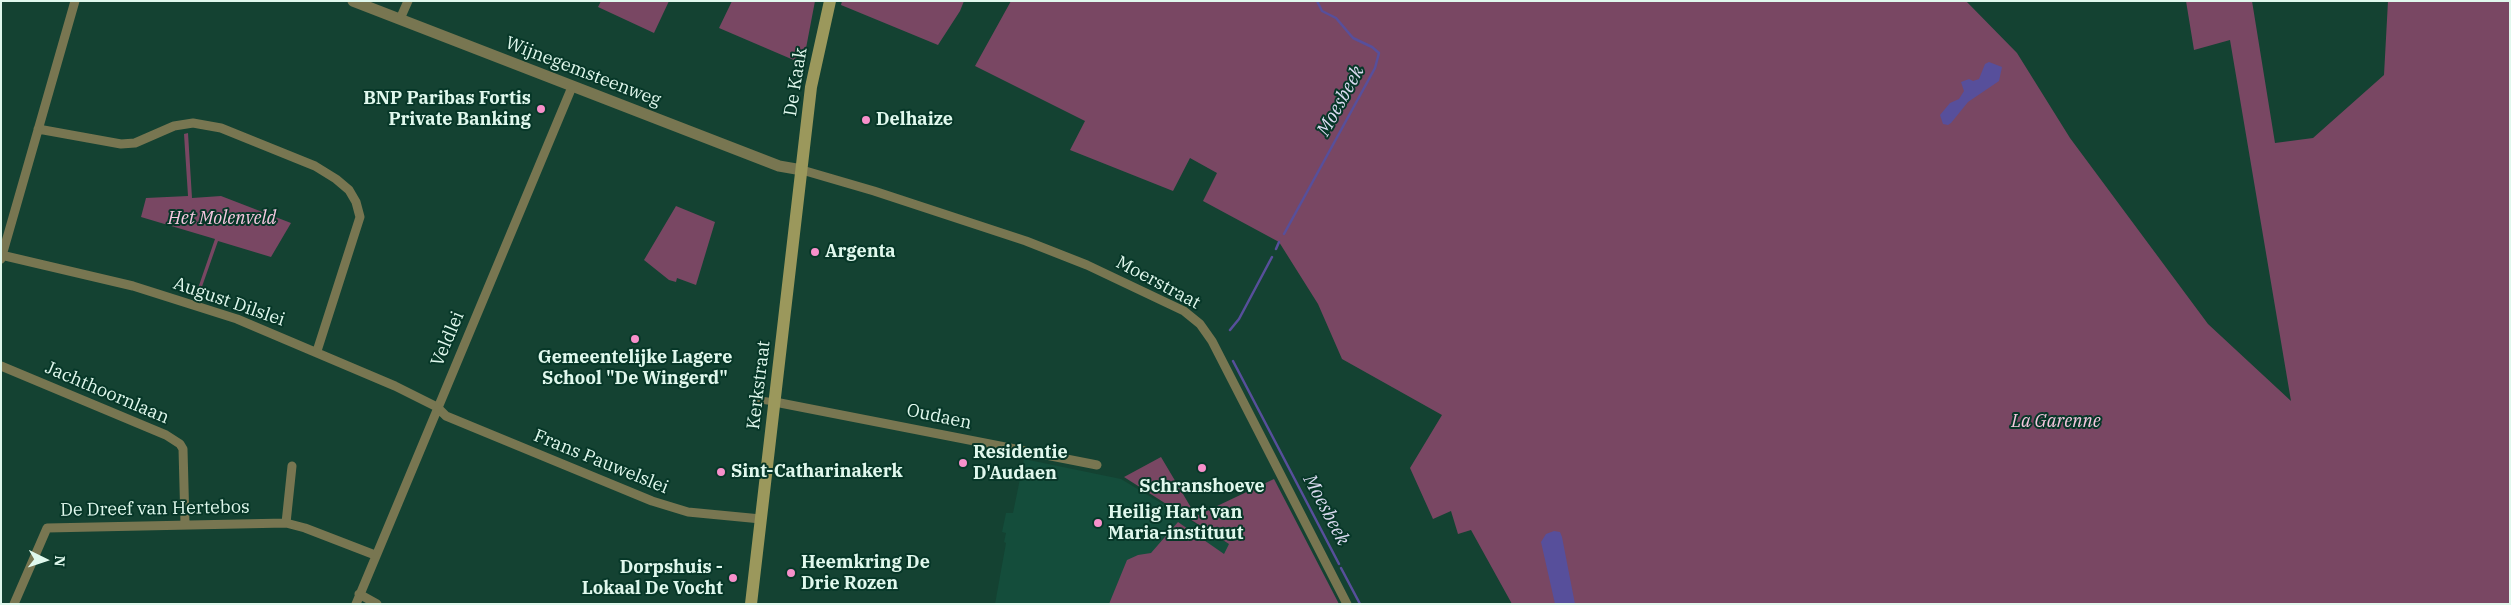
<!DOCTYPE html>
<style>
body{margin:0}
#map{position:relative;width:2511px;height:605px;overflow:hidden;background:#144232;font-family:"IBM Plex Serif",serif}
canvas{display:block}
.frame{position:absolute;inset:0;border:2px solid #e0f8ed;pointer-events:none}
.north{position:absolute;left:20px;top:535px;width:50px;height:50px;-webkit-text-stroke:4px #073728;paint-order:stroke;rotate:94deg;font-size:14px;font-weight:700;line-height:20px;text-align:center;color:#e0f8ed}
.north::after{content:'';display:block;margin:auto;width:18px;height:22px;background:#e0f8ed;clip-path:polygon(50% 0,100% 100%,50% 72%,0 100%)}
</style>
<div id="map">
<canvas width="2511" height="605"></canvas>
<div class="frame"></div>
<div class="north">N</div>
</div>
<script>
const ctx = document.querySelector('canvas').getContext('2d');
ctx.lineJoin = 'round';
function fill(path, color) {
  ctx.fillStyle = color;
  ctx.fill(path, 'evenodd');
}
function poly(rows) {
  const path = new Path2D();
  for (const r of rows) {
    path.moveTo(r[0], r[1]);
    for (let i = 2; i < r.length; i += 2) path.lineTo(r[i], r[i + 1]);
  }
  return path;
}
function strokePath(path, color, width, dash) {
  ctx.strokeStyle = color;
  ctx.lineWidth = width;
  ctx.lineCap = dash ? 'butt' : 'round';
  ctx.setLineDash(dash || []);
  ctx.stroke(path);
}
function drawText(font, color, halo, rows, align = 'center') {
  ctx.font = font + ' "IBM Plex Serif",serif';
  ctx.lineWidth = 4;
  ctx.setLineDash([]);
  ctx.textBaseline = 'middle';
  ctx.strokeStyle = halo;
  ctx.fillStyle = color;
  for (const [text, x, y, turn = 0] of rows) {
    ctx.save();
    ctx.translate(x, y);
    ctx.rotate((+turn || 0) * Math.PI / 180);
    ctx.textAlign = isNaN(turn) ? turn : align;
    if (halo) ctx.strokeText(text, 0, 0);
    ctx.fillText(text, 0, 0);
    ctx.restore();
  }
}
fill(poly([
 [1024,459,1121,479,1234,547,1263,604,995,604,1006,543,1004,542,1006,533,1002,532,1006,513,1013,513]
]), '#144d3b');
fill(poly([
 [601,1,669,1,654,33,598,7],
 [732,1,815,1,803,64,719,28],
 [842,1,964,1,960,11,938,45,841,5],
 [1011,1,1966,1,2017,53,2070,138,2208,324,2291,401,2230,40,2194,50,2186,1,2252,1,2275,143,2313,138,2384,75,2388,1,2510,1,2510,604,1512,604,1471,530,1458,534,1451,511,1433,519,1410,468,1442,415,1342,359,1318,304,1279,242,1203,201,1217,173,1190,158,1173,191,1070,150,1085,121,975,66],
 [188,133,192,198,221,196,291,223,271,257,218,241,198,298,195,297,215,239,141,217,146,198,188,196,184,134],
 [676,206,715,222,696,285,677,278,676,282,669,280,644,260],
 [1161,457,1196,516,1274,479,1339,604,1109,604,1127,560,1138,555,1151,553,1178,522,1224,554,1229,544,1124,477]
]), '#794763');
fill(poly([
 [1989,62,2002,67,1999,81,1968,102,1951,123,1948,125,1943,124,1940,115,1950,103,1959,99,1964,91,1961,82,1969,79,1973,81,1979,79,1985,64],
 [1554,531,1560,532,1562,537,1575,604,1555,604,1541,542,1546,534]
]), '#574f9b');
strokePath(poly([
 [1284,234,1375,68,1379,53,1372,47,1353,38,1336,18,1322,11,1317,1],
 [1276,249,1279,242],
 [1230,330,1239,319,1272,257],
 [1233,361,1339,564],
 [1341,568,1360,604]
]), '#574f9b', 2.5);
strokePath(poly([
 [760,400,775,402]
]), '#787651', 7);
strokePath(poly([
 [400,19,408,1],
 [38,129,121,144,135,143,174,126,193,123,221,128,315,166,336,179,349,190,356,202,360,217,317,351],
 [802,170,874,191,1026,241,1087,265,1184,311,1200,324,1212,341,1347,604],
 [1,255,133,286,237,319,395,386,437,407,446,416,652,501,688,512,761,519],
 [1,259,75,1],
 [1,366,166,435,180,444,183,449,185,524],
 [775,402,1097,465],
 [286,523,292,466],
 [359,594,377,604],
 [14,604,47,528,286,523,305,528,375,555],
 [356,604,572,87]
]), '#787651', 9);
strokePath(poly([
 [353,1,779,166,802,170]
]), '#787651', 11);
strokePath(poly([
 [751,604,811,87,830,1]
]), '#9b985c', 12);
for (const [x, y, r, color] of [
 [541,109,5,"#f890cb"],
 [866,120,5,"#f890cb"],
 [815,252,5,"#f890cb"],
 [635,339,5,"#f890cb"],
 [963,463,5,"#f890cb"],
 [1202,468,5,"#f890cb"],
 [721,472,5,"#f890cb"],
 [1098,523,5,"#f890cb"],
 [791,573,5,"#f890cb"],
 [733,578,5,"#f890cb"]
]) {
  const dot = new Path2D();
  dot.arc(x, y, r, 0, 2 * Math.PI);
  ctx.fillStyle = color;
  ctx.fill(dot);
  strokePath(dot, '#073728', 2);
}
drawText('18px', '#e0f8ed', '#073728', [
 ["Wijnegemsteenweg",583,72,21],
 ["De Kaak",796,82,-81],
 ["Moerstraat",1158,283,28],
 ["August Dilslei",229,302,19],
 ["Veldlei",448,339,-67],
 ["Kerkstraat",759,385,-83],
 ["Jachthoornlaan",107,393,23],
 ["Oudaen",939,417,12],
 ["Frans Pauwelslei",601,462,22],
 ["De Dreef van Hertebos",155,509,-1]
]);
drawText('bold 18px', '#e0f8ed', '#073728', [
 ["BNP Paribas Fortis",531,99,"right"],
 ["Private Banking",531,120,"right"],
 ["Delhaize",876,120],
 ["Argenta",825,252],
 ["Gemeentelijke Lagere",635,358,"center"],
 ["School \"De Wingerd\"",635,379,"center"],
 ["Residentie",973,453],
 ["D'Audaen",973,474],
 ["Sint-Catharinakerk",731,472],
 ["Schranshoeve",1202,487,"center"],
 ["Heilig Hart van",1108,513],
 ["Maria-instituut",1108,534],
 ["Heemkring De",801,563],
 ["Drie Rozen",801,584],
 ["Dorpshuis -",723,568,"right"],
 ["Lokaal De Vocht",723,589,"right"]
], 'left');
drawText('italic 18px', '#f6c8e0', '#073728', [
 ["Het Molenveld",222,219],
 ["La Garenne",2056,422]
]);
drawText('italic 19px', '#dbdbf1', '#073728', [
 ["Moesbeek",1341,101,-61],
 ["Moesbeek",1326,510,62]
]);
</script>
